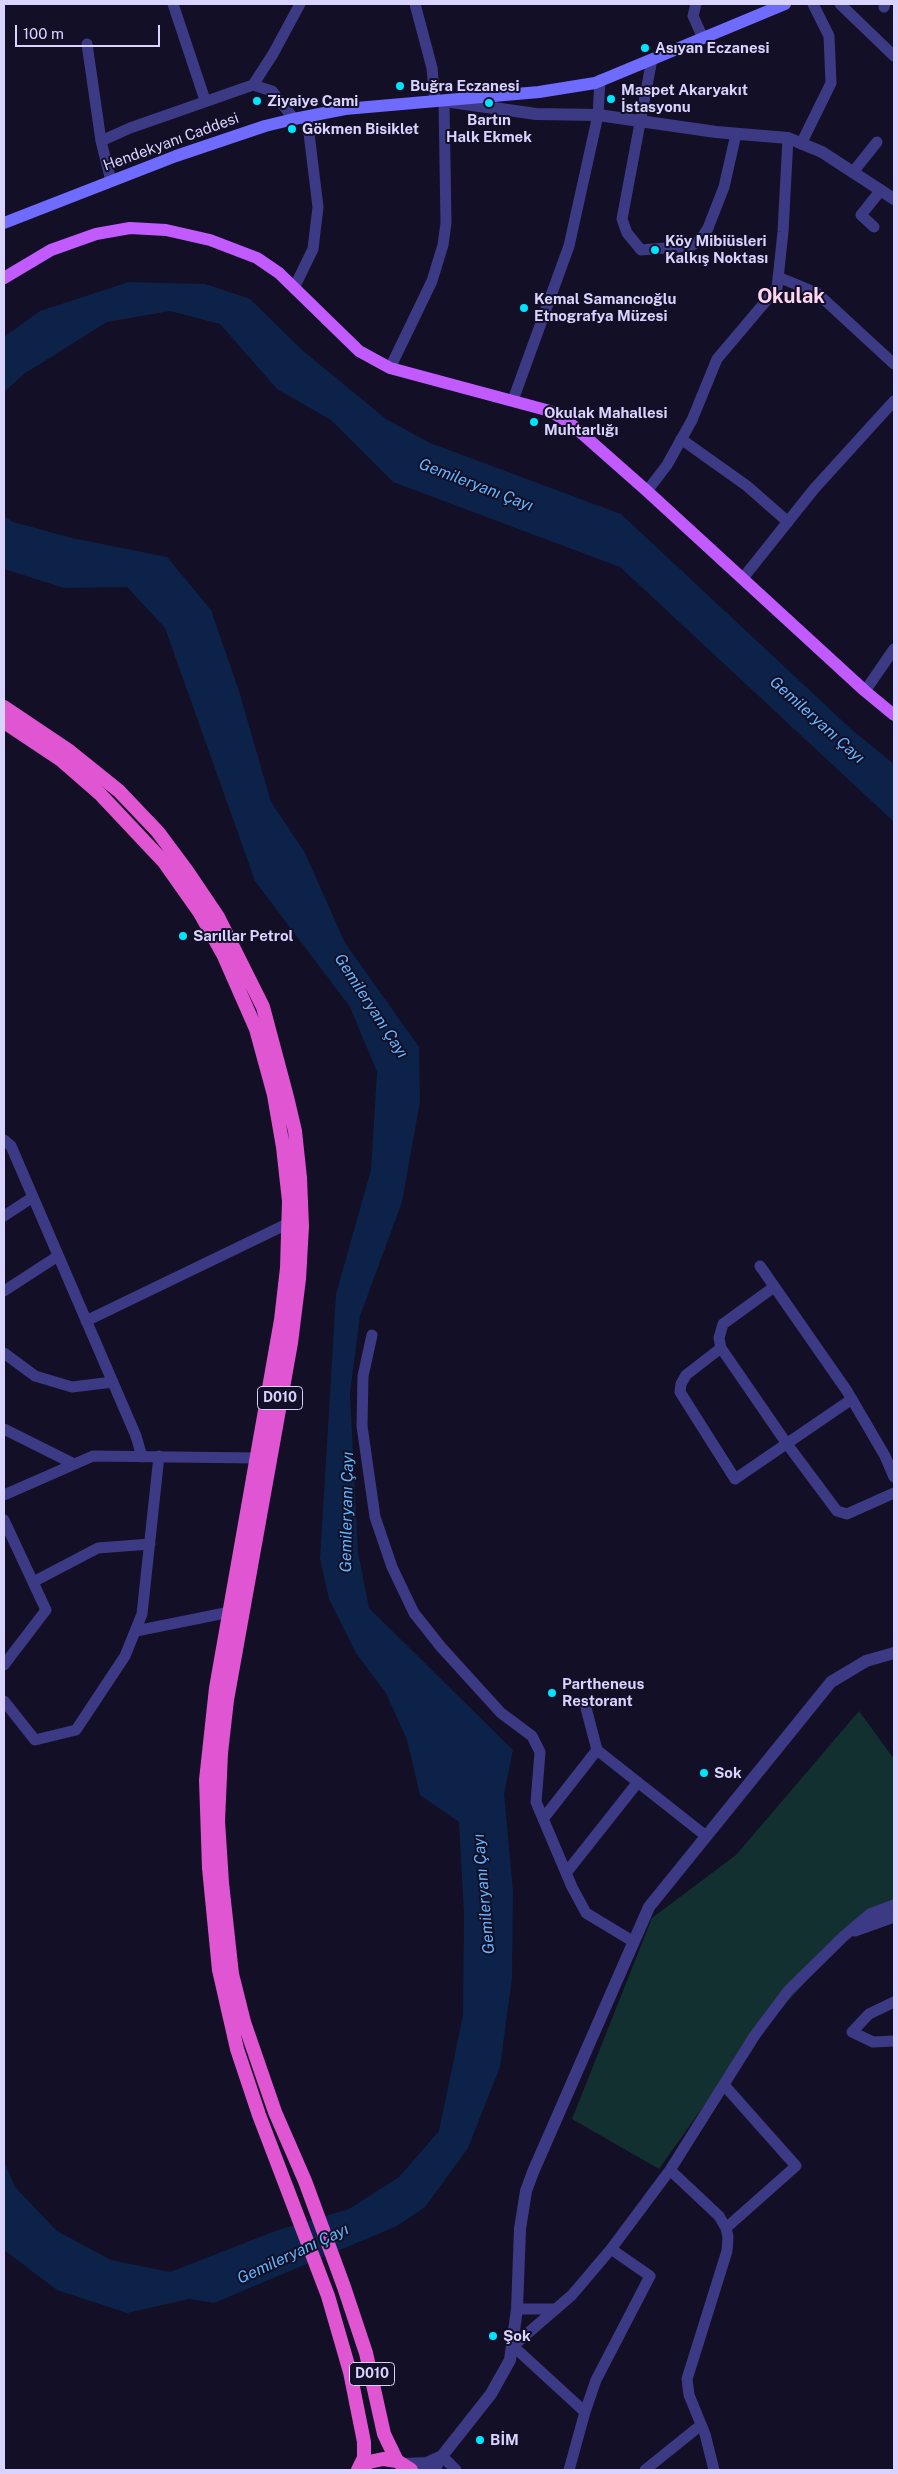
<!DOCTYPE html>
<meta charset="utf-8">
<style>
body{margin:0}
#map{position:relative;width:898px;height:2474px;overflow:hidden;background:#130f26;font-family:"Public Sans",sans-serif}
canvas{display:block}
.frame{position:absolute;inset:0;border:5px solid #d9d4ff;pointer-events:none}
.scale{position:absolute;left:15px;top:25px;width:145px;height:22px;box-sizing:border-box;border:2px solid #d9d4ff;border-top:0;padding-left:6px;font-size:15px;line-height:18px;white-space:nowrap;color:#d9d4ff;-webkit-text-stroke:4px #130f26;paint-order:stroke}
</style>
<div id="map">
<canvas width="898" height="2474"></canvas>
<div class="frame"></div>
<div class="scale">100 m</div>
</div>
<script>
const ctx = document.querySelector('canvas').getContext('2d');
ctx.lineJoin = 'round';
function fill(path, color) {
  ctx.fillStyle = color;
  ctx.fill(path, 'evenodd');
}
function poly(rows) {
  const path = new Path2D();
  for (const r of rows) {
    path.moveTo(r[0], r[1]);
    for (let i = 2; i < r.length; i += 2) path.lineTo(r[i], r[i + 1]);
  }
  return path;
}
function strokePath(path, color, width, dash) {
  ctx.strokeStyle = color;
  ctx.lineWidth = width;
  ctx.lineCap = dash ? 'butt' : 'round';
  ctx.setLineDash(dash || []);
  ctx.stroke(path);
}
function drawText(font, color, halo, rows, align = 'center') {
  ctx.font = font + ' "Public Sans",sans-serif';
  ctx.lineWidth = 4;
  ctx.setLineDash([]);
  ctx.textBaseline = 'middle';
  ctx.strokeStyle = halo;
  ctx.fillStyle = color;
  for (const [text, x, y, turn = 0] of rows) {
    ctx.save();
    ctx.translate(x, y);
    ctx.rotate((+turn || 0) * Math.PI / 180);
    ctx.textAlign = isNaN(turn) ? turn : align;
    if (halo) ctx.strokeText(text, 0, 0);
    ctx.fillText(text, 0, 0);
    ctx.restore();
  }
}
fill(poly([
 [859,1711,894,1759,894,1901,866,1914,739,2056,659,2169,572,2119,652,1918,736,1855]
]), '#12302f');
fill(poly([
 [129,282,205,284,250,299,302,350,386,419,430,443,621,514,851,729,894,764,894,822,620,567,393,482,331,420,277,389,220,324,170,311,107,322,24,374,4,392,4,337,40,311],
 [4,516,13,522,72,538,167,557,211,610,239,691,271,802,305,853,345,943,419,1047,420,1102,402,1202,360,1316,350,1393,358,1552,369,1608,513,1750,504,1794,513,1891,512,1978,500,2067,468,2148,425,2207,397,2226,214,2303,189,2299,127,2313,57,2290,4,2250,4,2161,15,2187,57,2231,111,2260,170,2272,278,2230,349,2209,399,2177,439,2131,463,2015,464,1914,459,1822,420,1795,407,1740,386,1693,356,1653,329,1599,320,1559,336,1294,371,1170,377,1072,350,1007,255,881,165,628,127,587,64,588,4,569]
]), '#0c2248');
strokePath(poly([
 [173,4,205,100],
 [415,4,432,68,435,101],
 [696,4,693,16,703,38],
 [840,4,894,56],
 [884,7,885,4],
 [87,44,101,141,111,181],
 [652,59,622,219,627,233,641,250,691,246,701,239,708,228,724,187,736,134],
 [253,85,273,54,300,4],
 [101,141,130,128,253,85,272,91,294,119],
 [801,144,831,83,829,36,813,4],
 [853,172,877,142],
 [874,227,861,215,881,190],
 [778,277,817,293,894,364],
 [294,288,313,249,318,207,307,117],
 [390,368,432,281,443,245,446,223,444,101],
 [513,400,569,246,598,115,600,80],
 [681,439,747,486,788,522],
 [647,491,667,465,692,420,717,359,777,288,783,232,788,138],
 [743,578,814,489,894,401],
 [865,691,894,649],
 [4,1140,11,1146,136,1436,142,1457],
 [4,1216,33,1197],
 [760,1266,847,1391,885,1456,894,1477],
 [774,1287,723,1324,719,1338,721,1348,787,1444,837,1511,847,1514,894,1493],
 [4,1291,58,1256],
 [86,1321,289,1223],
 [372,1335,363,1376,362,1426,375,1517,392,1567,414,1613,441,1647,501,1713,532,1736,540,1752,536,1802,572,1887,586,1913,634,1942],
 [721,1348,686,1375,681,1384,680,1392,735,1479,852,1399],
 [4,1353,35,1376,72,1387,113,1382],
 [4,1429,74,1464],
 [4,1495,93,1456,256,1458],
 [4,1520,46,1610,4,1665],
 [33,1582,98,1548,150,1544],
 [136,1631,230,1612],
 [4,1701,35,1740,76,1730,125,1656,142,1614,159,1456],
 [585,1704,597,1750,706,1836],
 [543,1819,597,1750],
 [566,1873,638,1782],
 [855,1931,894,1917],
 [894,2002,869,2014,852,2032,873,2042,894,2041],
 [724,2085,796,2166,726,2228],
 [670,2170,719,2216,726,2228,728,2237,727,2251,687,2379,689,2395,705,2434,714,2470],
 [517,2309,556,2309],
 [585,2412,513,2346,572,2295,611,2249,670,2170,755,2035,788,1991,844,1936,870,1914,894,1905],
 [442,2456,456,2470],
 [569,2470,585,2412,596,2380,650,2276,611,2249],
 [645,2470,701,2425]
]), '#3d3a85', 11);
strokePath(poly([
 [451,102,536,114,598,115,716,132,788,138,822,152,894,199],
 [404,2464,427,2463,442,2456],
 [434,2470,442,2456,491,2394,510,2360,517,2309,520,2229,526,2191,533,2172,649,1907,831,1682,866,1661,894,1653]
]), '#3d3a85', 12);
strokePath(poly([
 [4,223,176,156,265,126,294,119,345,109,539,92,595,83,785,4]
]), '#6f6bff', 12);
strokePath(poly([
 [4,278,51,250,96,234,130,228,166,230,210,240,257,258,279,273,359,351,390,368,550,411,570,423,647,491,865,691,894,715]
]), '#c25bff', 12);
strokePath(poly([
 [4,707,68,750,119,791,158,832,187,871,218,917,263,1007,287,1097,295,1131,300,1178,302,1226,299,1279,291,1343,227,1700,221,1753,218,1821,222,1883,232,1974,244,2022,275,2112,305,2181,344,2287,366,2353,384,2434,397,2461],
 [4,722,61,760,100,794,164,862,200,913,223,954,256,1029,274,1095,283,1147,289,1201,287,1268,281,1320,216,1688,206,1780,209,1868,219,1970,237,2049,259,2115,328,2296,350,2372,364,2442,364,2458,358,2470],
 [359,2470,369,2462,383,2459,397,2461,411,2470]
]), '#e055d1', 14);
for (const [x, y, r, color] of [
 [645,48,5,"#00e5ff"],
 [400,86,5,"#00e5ff"],
 [611,99,5,"#00e5ff"],
 [257,101,5,"#00e5ff"],
 [489,103,5,"#00e5ff"],
 [292,129,5,"#00e5ff"],
 [655,250,5,"#00e5ff"],
 [524,308,5,"#00e5ff"],
 [534,422,5,"#00e5ff"],
 [183,936,5,"#00e5ff"],
 [552,1693,5,"#00e5ff"],
 [704,1773,5,"#00e5ff"],
 [493,2336,5,"#00e5ff"],
 [480,2440,5,"#00e5ff"]
]) {
  const dot = new Path2D();
  dot.arc(x, y, r, 0, 2 * Math.PI);
  ctx.fillStyle = color;
  ctx.fill(dot);
  strokePath(dot, '#130f26', 2);
}
for (const [x, y, w] of [
 [280,1398,45],
 [372,2374,45]
]) {
  const box = new Path2D();
  box.roundRect(x - w / 2, y - 11.5, w, 23, 4);
  ctx.fillStyle = '#130f26';
  ctx.fill(box);
  strokePath(box, '#d9d4ff', 1);
}
drawText('bold 14px', '#d9d4ff', null, [
 ["D010",280,1398],
 ["D010",372,2374]
]);
drawText('bold 15px', '#d9d4ff', '#130f26', [
 ["Asıyan Eczanesi",655,48],
 ["Buğra Eczanesi",410,86],
 ["Maspet Akaryakıt",621,90],
 ["İstasyonu",621,107],
 ["Ziyaiye Cami",267,101],
 ["Bartın",489,120,"center"],
 ["Halk Ekmek",489,137,"center"],
 ["Gökmen Bisiklet",302,129],
 ["Köy Mibiüsleri",665,241],
 ["Kalkış Noktası",665,258],
 ["Kemal Samancıoğlu",534,299],
 ["Etnografya Müzesi",534,316],
 ["Okulak Mahallesi",544,413],
 ["Muhtarlığı",544,430],
 ["Sarıllar Petrol",193,936],
 ["Partheneus",562,1684],
 ["Restorant",562,1701],
 ["Sok",714,1773],
 ["Şok",503,2336],
 ["BİM",490,2440]
], 'left');
drawText('15px', '#d9d4ff', '#130f26', [
 ["Hendekyanı Caddesi",171,142,-20]
]);
drawText('italic 16px', '#62b6ff', '#130f26', [
 ["Gemileryanı Çayı",476,485,21],
 ["Gemileryanı Çayı",817,720,42],
 ["Gemileryanı Çayı",371,1006,57],
 ["Gemileryanı Çayı",347,1512,-89],
 ["Gemileryanı Çayı",484,1894,-95],
 ["Gemileryanı Çayı",293,2254,-25]
]);
drawText('bold 20px', '#ffd6f0', '#130f26', [
 ["Okulak",791,297]
]);
</script>
